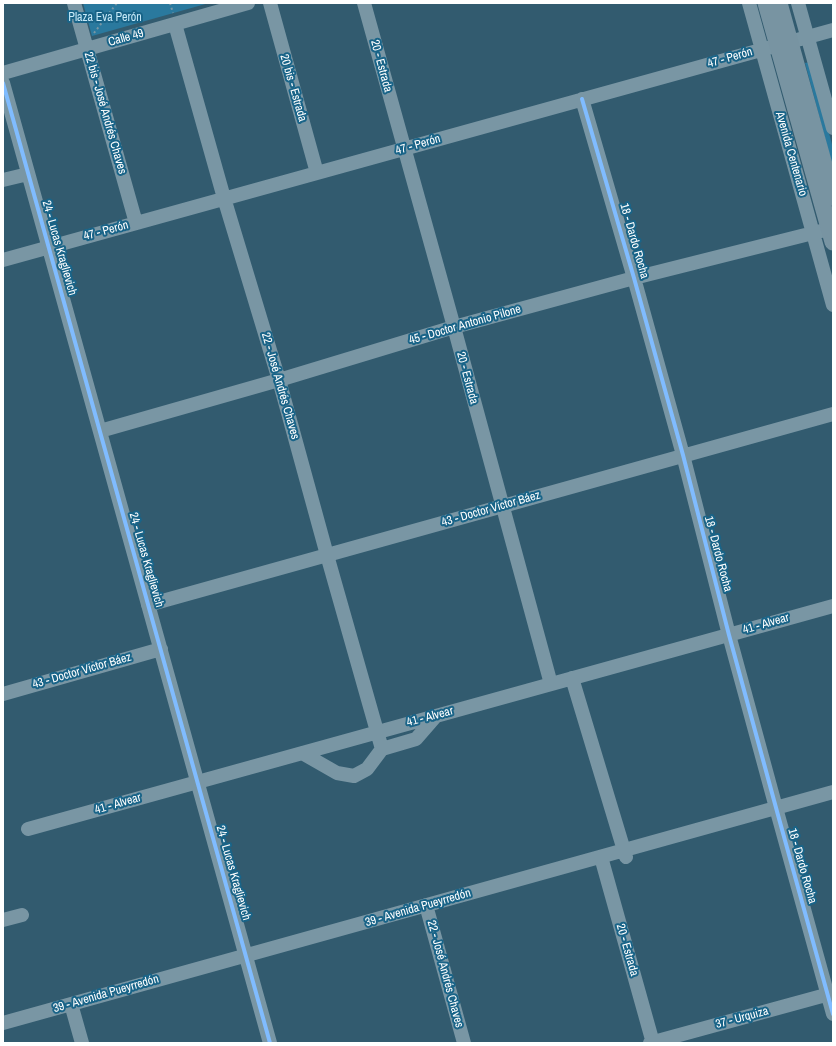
<!DOCTYPE html>
<html>
<head>
<meta charset="utf-8">
<style>
	body { margin:0 }
	#map { position:relative; width:836px; height:1046px; overflow:hidden; background:#325b6f; font-family:"Archivo Narrow",sans-serif }
	canvas { display:block }
	.frame { position:absolute; inset:0; border:4px solid #fff; pointer-events:none }
</style>
</head>
<body>
<div id="map">
<canvas width="836" height="1046"></canvas>
<div class="frame"></div>
</div>
<script>
const context = document.querySelector('canvas').getContext('2d');
context.lineJoin = 'round';
function fill(path, color) { context.fillStyle = color; context.fill(path, 'evenodd'); }
function strokePath(path, color, width, dash) { context.strokeStyle = color; context.lineWidth = width; context.lineCap = dash ? 'butt' : 'round'; context.setLineDash(dash || []); context.stroke(path); }
function drawText(font, color, halo, rows, align = 'center') {
  context.font = font + ' "Archivo Narrow",sans-serif'; context.lineWidth = 4; context.setLineDash([]); context.textBaseline = 'middle'; context.strokeStyle = halo; context.fillStyle = color; for (const [text, x, y, turn = 0] of rows) {
    context.save(); context.translate(x, y); context.rotate((+turn || 0) * Math.PI / 180); context.textAlign = isNaN(turn) ? turn : align; if (halo) context.strokeText(text, 0, 0); context.fillText(text, 0, 0); context.restore();
  }
}
const green = new Path2D(`
	M 83,3 L 209,3 L 92,36 Z
	M 810,62 L 833,148 L 833,168 L 805,63 Z`);
const path = new Path2D(`
	M 170,3 L 173,13
	M 94,33 L 117,3`);
const minor = new Path2D(`
	M 74,3 L 136,223
	M 270,3 L 317,173
	M 364,3 L 454,327 L 551,684
	M 749,3 L 833,305
	M 798,3 L 833,128
	M 175,24 L 224,198 L 279,380 L 327,555 L 382,749
	M 3,73 L 248,3
	M 3,83 L 270,1043
	M 582,99 L 634,278 L 683,455 L 729,635 L 778,815 L 833,1014
	M 3,180 L 28,174
	M 3,260 L 833,30
	M 100,431 L 279,380 L 454,327 L 634,278 L 833,228
	M 148,605 L 833,414
	M 572,678 L 626,857
	M 3,694 L 161,649
	M 302,753 L 337,773 L 354,776 L 367,769 L 382,749 L 416,739 L 436,716
	M 28,829 L 833,606
	M 601,857 L 653,1043
	M 426,905 L 464,1043
	M 3,920 L 22,915
	M 71,1004 L 82,1043
	M 3,1023 L 833,792
	M 650,1043 L 833,993`);
const major = new Path2D(`
	M 766,3 L 833,242
	M 779,3 L 833,197`);
const cycleway = new Path2D(`
	M 3,83 L 270,1043
	M 582,99 L 634,278 L 683,455 L 729,635 L 778,815 L 833,1014`);
const parkNames = [
	["Plaza Eva Perón",105,18]
];
const streetNames = [
	["Calle 49",126,38,-16],
	["47 - Perón",730,58,-16],
	["20 - Estrada",381,66,75],
	["20 bis - Estrada",293,88,74],
	["22 bis - José Andrés Chaves",105,113,74],
	["47 - Perón",418,145,-16],
	["Avenida Centenario",791,154,74],
	["47 - Perón",106,231,-15],
	["18 - Dardo Rocha",634,241,74],
	["24 - Lucas Kraglievich",59,248,74],
	["45 - Doctor Antonio Pilone",465,325,-16],
	["20 - Estrada",467,378,75],
	["22 - José Andrés Chaves",280,386,74],
	["43 - Doctor Víctor Báez",491,509,-16],
	["18 - Dardo Rocha",718,554,75],
	["24 - Lucas Kraglievich",146,560,74],
	["41 - Alvear",766,624,-16],
	["43 - Doctor Víctor Báez",82,671,-16],
	["41 - Alvear",430,717,-15],
	["41 - Alvear",118,804,-16],
	["18 - Dardo Rocha",802,866,74],
	["24 - Lucas Kraglievich",233,873,74],
	["39 - Avenida Pueyrredón",418,908,-16],
	["20 - Estrada",627,950,74],
	["22 - José Andrés Chaves",445,974,75],
	["39 - Avenida Pueyrredón",106,994,-16],
	["37 - Urquiza",742,1018,-15]
];
fill(green, '#2a799e');
strokePath(path, '#7996a4', 2, [2, 3]);
strokePath(minor, '#7996a4', 14);
strokePath(major, '#7894a2', 17);
strokePath(cycleway, '#80bcff', 4);
drawText('12px', '#c7eaf9', '#196488', parkNames);
drawText('12px', '#fff', '#196488', streetNames);
</script>
</body>
</html>
